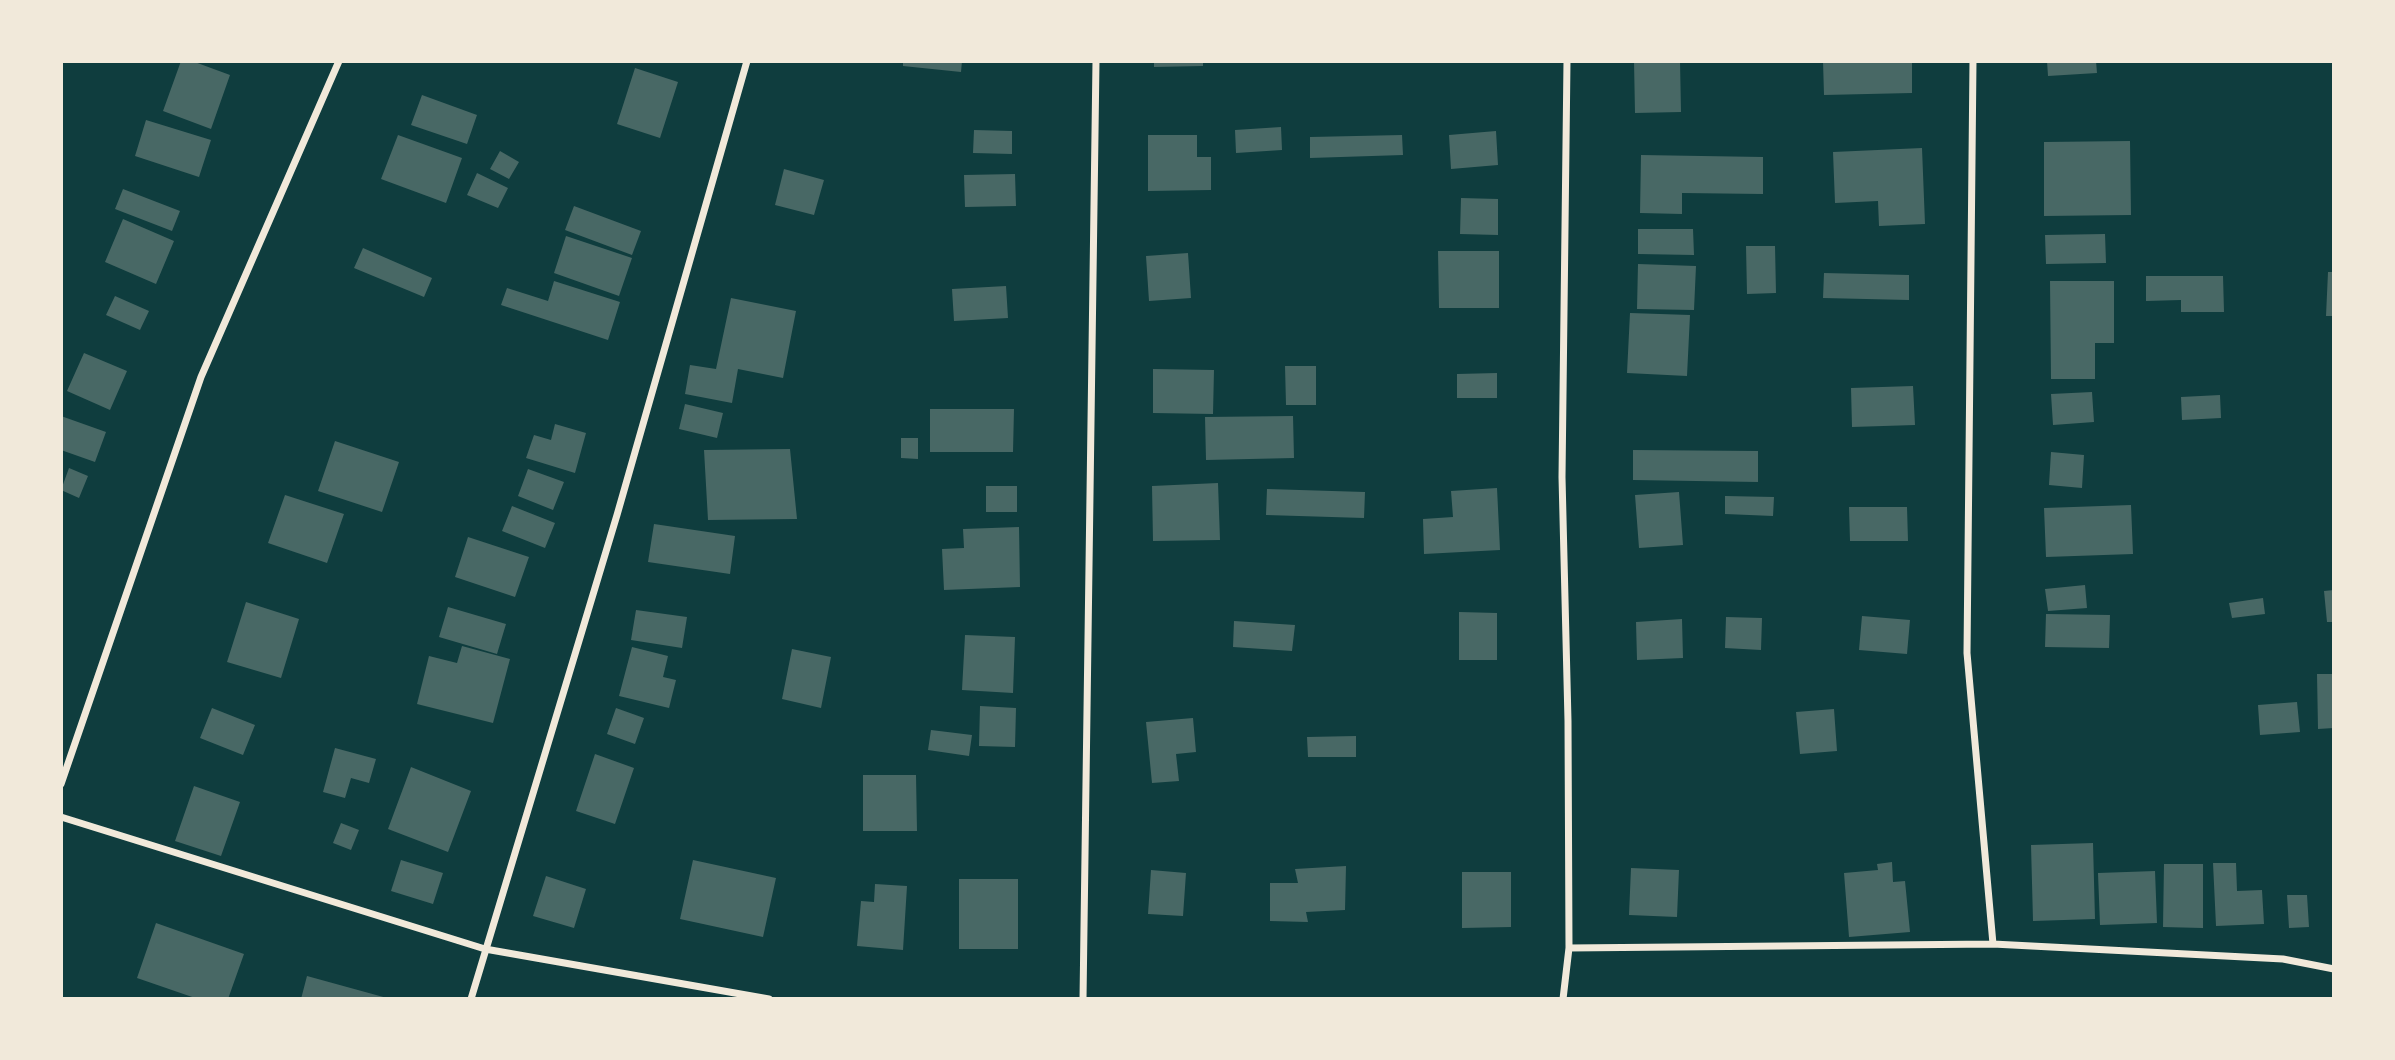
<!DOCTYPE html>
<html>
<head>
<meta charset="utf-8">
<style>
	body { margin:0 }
	#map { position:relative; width:2395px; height:1060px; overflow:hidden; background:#0f3d3e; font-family:Raleway,sans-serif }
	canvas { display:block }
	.frame { position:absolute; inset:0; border:63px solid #f1e9da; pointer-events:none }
</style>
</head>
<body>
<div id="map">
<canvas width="2395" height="1060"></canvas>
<div class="frame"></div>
</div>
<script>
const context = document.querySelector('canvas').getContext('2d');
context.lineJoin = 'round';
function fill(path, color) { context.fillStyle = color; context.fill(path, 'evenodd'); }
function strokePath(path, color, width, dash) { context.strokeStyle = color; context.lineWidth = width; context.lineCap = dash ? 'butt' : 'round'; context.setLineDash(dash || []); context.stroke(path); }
const building = new Path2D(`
	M 181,61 L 192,61 L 230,75 L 211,129 L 163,111 Z
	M 903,61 L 962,61 L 961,72 L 903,66 Z
	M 1154,61 L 1203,61 L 1203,66 L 1154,67 Z
	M 1634,61 L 1680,61 L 1681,112 L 1635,113 Z
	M 1823,61 L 1912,61 L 1912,93 L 1824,95 Z
	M 2047,61 L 2096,61 L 2097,73 L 2048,76 Z
	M 635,68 L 678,82 L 660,138 L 617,124 Z
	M 422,95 L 477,115 L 467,144 L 411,125 Z
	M 146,120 L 211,140 L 199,177 L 135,156 Z
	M 1281,127 L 1282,150 L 1236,153 L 1235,130 Z
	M 974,130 L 1012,131 L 1012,154 L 973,153 Z
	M 1496,131 L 1498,165 L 1451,169 L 1449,135 Z
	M 398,135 L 462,158 L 446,203 L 381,179 Z
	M 1148,135 L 1197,135 L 1197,157 L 1211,157 L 1211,190 L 1148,191 Z
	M 1402,135 L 1403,155 L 1310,158 L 1310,137 Z
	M 2130,141 L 2131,215 L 2044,216 L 2044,142 Z
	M 1922,148 L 1925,224 L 1879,226 L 1878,201 L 1835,203 L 1833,152 Z
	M 500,151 L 519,162 L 509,179 L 490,169 Z
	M 1641,155 L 1763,157 L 1763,194 L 1682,193 L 1682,214 L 1640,213 Z
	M 784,169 L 824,180 L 814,215 L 775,205 Z
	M 477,173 L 508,188 L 498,208 L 467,195 Z
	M 1015,174 L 1016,206 L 965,207 L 964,175 Z
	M 123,189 L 180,211 L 172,231 L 115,209 Z
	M 1461,198 L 1498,199 L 1498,235 L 1460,234 Z
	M 574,206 L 641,231 L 632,255 L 565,230 Z
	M 123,219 L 174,241 L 156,284 L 105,262 Z
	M 1638,229 L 1693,229 L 1694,255 L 1638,254 Z
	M 2105,234 L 2106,263 L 2046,264 L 2045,235 Z
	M 566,236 L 632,258 L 619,296 L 554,273 Z
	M 1746,246 L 1775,246 L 1776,293 L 1747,294 Z
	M 363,248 L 432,278 L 424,297 L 354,268 Z
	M 1438,251 L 1499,251 L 1499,308 L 1439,308 Z
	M 1188,253 L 1191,298 L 1149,301 L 1146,256 Z
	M 1638,264 L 1696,266 L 1694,310 L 1637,309 Z
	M 2328,272 L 2334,272 L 2334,316 L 2326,316 Z
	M 1824,273 L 1909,275 L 1909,300 L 1823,298 Z
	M 2146,276 L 2223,276 L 2224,312 L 2181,312 L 2181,300 L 2146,301 Z
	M 554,281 L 620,302 L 608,340 L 501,305 L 507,288 L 548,301 Z
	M 2050,281 L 2114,281 L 2114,343 L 2095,343 L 2095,379 L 2051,379 Z
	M 1006,286 L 1008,318 L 954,321 L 952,289 Z
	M 115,296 L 149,311 L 140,330 L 106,315 Z
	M 731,298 L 796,311 L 783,378 L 738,369 L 732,403 L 685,394 L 690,365 L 716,369 Z
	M 1630,313 L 1690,315 L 1687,376 L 1627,373 Z
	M 84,353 L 127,371 L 110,410 L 67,391 Z
	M 1285,366 L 1316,366 L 1316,405 L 1286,405 Z
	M 1153,369 L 1214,370 L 1213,414 L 1153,413 Z
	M 1497,373 L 1497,398 L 1457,398 L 1457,374 Z
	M 1913,386 L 1915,425 L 1852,427 L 1851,388 Z
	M 2092,392 L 2094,422 L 2053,425 L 2051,394 Z
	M 2220,395 L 2221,418 L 2182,420 L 2181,397 Z
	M 685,404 L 723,413 L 717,438 L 679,429 Z
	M 930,409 L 1014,409 L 1013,452 L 930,452 Z
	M 61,416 L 106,432 L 95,462 L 61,450 Z
	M 1293,416 L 1294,458 L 1206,460 L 1205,417 Z
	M 555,424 L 586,433 L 575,473 L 526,458 L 534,435 L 551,440 Z
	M 901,438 L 918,438 L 918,459 L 901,458 Z
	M 335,441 L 399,462 L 382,512 L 318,491 Z
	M 790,449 L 797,519 L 708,520 L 704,450 Z
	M 1633,450 L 1758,451 L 1758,482 L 1633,480 Z
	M 2051,452 L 2084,455 L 2082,488 L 2049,485 Z
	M 69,468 L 88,476 L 79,498 L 61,490 Z
	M 528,469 L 564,482 L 553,510 L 518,496 Z
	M 1218,483 L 1220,540 L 1153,541 L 1152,486 Z
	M 986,486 L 1017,486 L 1017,512 L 986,512 Z
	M 1497,488 L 1500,550 L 1424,554 L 1423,519 L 1453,517 L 1451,491 Z
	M 1267,489 L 1365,492 L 1364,518 L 1266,515 Z
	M 1679,492 L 1683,545 L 1639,548 L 1635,495 Z
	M 285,495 L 344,514 L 327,563 L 268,543 Z
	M 1725,496 L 1774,497 L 1773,516 L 1725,514 Z
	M 2131,505 L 2133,554 L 2046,557 L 2044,508 Z
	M 512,506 L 555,523 L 545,548 L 502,531 Z
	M 1849,507 L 1907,507 L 1908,541 L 1850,541 Z
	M 654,524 L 735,536 L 730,574 L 648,562 Z
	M 1019,527 L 1020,587 L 944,590 L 942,549 L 964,548 L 963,529 Z
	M 468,537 L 529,557 L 515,597 L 455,577 Z
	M 2085,585 L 2087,608 L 2048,611 L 2045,589 Z
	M 2334,590 L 2334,622 L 2327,622 L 2324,591 Z
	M 2263,598 L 2265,614 L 2232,618 L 2229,603 Z
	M 246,602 L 299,619 L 281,678 L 227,662 Z
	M 448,607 L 506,624 L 497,654 L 439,637 Z
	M 636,610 L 687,617 L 682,648 L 631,640 Z
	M 1459,612 L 1497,613 L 1497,660 L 1459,660 Z
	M 2046,614 L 2110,615 L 2109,648 L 2045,647 Z
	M 1862,616 L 1910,620 L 1907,654 L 1859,650 Z
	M 1726,617 L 1762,618 L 1761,650 L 1725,648 Z
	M 1682,619 L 1683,658 L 1637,660 L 1636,622 Z
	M 1234,621 L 1295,625 L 1292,651 L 1233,647 Z
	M 965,635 L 1015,637 L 1013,693 L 962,690 Z
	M 462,646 L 510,659 L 493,723 L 417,704 L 429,656 L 457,663 Z
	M 632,647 L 668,656 L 663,677 L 676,680 L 669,708 L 619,696 Z
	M 792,649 L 831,657 L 821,708 L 782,699 Z
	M 2317,674 L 2334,674 L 2334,728 L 2318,729 Z
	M 2297,702 L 2300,732 L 2260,735 L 2258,705 Z
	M 980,706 L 1016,708 L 1015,747 L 979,746 Z
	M 212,708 L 255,725 L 243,755 L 200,738 Z
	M 616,708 L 644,718 L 635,744 L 607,734 Z
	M 1834,709 L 1837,751 L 1800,754 L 1796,712 Z
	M 1193,718 L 1196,752 L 1176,754 L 1179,781 L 1152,783 L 1146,722 Z
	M 931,730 L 972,735 L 969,756 L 928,750 Z
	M 1356,736 L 1356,757 L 1308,757 L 1307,737 Z
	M 335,748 L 376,759 L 369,783 L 351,778 L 345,798 L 323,792 Z
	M 595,754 L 634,768 L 615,824 L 576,811 Z
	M 411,767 L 471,791 L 448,852 L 388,829 Z
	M 863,775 L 916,775 L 917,831 L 863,831 Z
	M 194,786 L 240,802 L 221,856 L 175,841 Z
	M 341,823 L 359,830 L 351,850 L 333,843 Z
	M 2093,843 L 2095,919 L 2033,921 L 2031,845 Z
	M 401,860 L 443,873 L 433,904 L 391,891 Z
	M 693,860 L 776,878 L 763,937 L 680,919 Z
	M 1892,862 L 1893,882 L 1905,881 L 1910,932 L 1849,937 L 1844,873 L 1878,870 L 1877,864 Z
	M 2213,863 L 2236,863 L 2237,891 L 2262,890 L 2264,924 L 2216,926 Z
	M 2164,864 L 2203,864 L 2203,928 L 2163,927 Z
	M 1346,866 L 1345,910 L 1306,912 L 1308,922 L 1270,921 L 1270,883 L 1298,883 L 1295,869 Z
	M 1631,868 L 1679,870 L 1677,917 L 1629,915 Z
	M 1151,870 L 1186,873 L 1183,916 L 1148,914 Z
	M 2155,871 L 2157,923 L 2100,925 L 2098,873 Z
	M 1462,872 L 1511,872 L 1511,927 L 1462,928 Z
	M 546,876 L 586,889 L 574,928 L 533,916 Z
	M 959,879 L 1018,879 L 1018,949 L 959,949 Z
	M 875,884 L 907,886 L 903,950 L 857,946 L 861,901 L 874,902 Z
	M 2287,895 L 2307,895 L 2309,927 L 2289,928 Z
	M 156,923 L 244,954 L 228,999 L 198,999 L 137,978 Z
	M 307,976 L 387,998 L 387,999 L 301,999 Z`);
const minor = new Path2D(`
	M 1973,61 L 1967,653 L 1993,944
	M 61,784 L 201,377 L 339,61
	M 61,817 L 485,949 L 769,999
	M 1569,948 L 1993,944 L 2283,959 L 2334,969
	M 471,999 L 617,515 L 747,61
	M 1083,999 L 1096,61
	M 1563,999 L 1569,948 L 1568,721 L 1562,477 L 1567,61`);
fill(building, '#486865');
strokePath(minor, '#f1e9da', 7);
</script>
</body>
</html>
